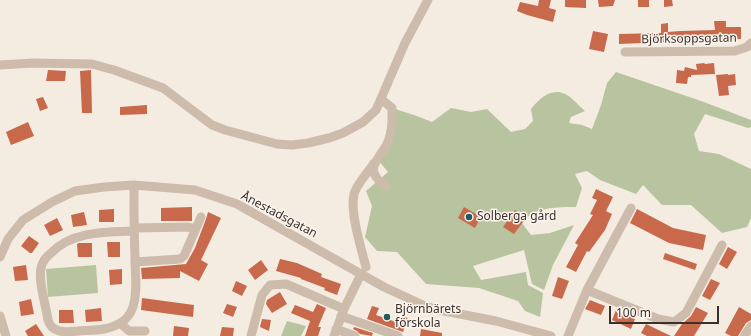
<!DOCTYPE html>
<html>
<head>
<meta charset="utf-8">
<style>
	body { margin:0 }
	#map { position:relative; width:751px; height:336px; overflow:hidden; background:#f4ebe1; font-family:"Noto Sans",sans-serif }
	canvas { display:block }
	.scale { position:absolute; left:609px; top:306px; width:110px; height:18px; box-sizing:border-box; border:2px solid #3b302b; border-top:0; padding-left:5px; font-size:12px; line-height:14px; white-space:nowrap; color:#3b302b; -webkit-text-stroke:3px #fbf5ee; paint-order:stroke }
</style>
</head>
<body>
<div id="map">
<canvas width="751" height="336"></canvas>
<div class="scale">100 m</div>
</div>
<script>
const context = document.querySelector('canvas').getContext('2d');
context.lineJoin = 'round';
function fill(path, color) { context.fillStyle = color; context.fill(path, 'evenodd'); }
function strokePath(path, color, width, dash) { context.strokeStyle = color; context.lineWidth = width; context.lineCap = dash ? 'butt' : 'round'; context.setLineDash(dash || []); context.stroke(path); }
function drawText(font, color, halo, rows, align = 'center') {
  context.font = font + ' "Noto Sans",sans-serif'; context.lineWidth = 3; context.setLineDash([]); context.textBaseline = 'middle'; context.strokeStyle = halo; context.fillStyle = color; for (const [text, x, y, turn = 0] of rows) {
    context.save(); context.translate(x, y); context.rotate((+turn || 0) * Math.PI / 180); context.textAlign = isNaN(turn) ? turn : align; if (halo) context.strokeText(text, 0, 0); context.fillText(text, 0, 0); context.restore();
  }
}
const green = new Path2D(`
	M 616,72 L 704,102 L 751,120 L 751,127 L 748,128 L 705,114 L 694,134 L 699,151 L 719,154 L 751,169 L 751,218 L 747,227 L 722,233 L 691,205 L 662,205 L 643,185 L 636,194 L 600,180 L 587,171 L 575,174 L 582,188 L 576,207 C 558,207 533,207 522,223 L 531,235 L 550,233 L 574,225 L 553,265 L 544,290 L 532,284 L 524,250 L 473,266 L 481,280 L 526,272 L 528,285 L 543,293 L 540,317 L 525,311 L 518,301 L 479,288 L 426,284 L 397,252 L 377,251 L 365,237 L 372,206 L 366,191 L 388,172 L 378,160 L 382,151 L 392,108 L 414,115 L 432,122 L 451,108 L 471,112 L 487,109 L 511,132 L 525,129 L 533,121 L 531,109 C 539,99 551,87 565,94 C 572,97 579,106 585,111 L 571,117 L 569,123 L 582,125 L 592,129 L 601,105 L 607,83 Z
	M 96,265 L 98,293 L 48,297 L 46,269 Z
	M 287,321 L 306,326 L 301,336 L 281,336 Z`);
const building = new Path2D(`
	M 539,0 L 551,0 L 549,8 L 556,10 L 553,22 L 527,15 L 517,11 L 520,2 L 538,6 Z
	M 565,0 L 586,0 L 586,8 L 565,7 Z
	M 598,0 L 615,0 L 613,6 L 599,7 Z
	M 638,0 L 649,0 L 649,7 L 638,7 Z
	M 664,0 L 672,0 L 673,6 L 664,7 Z
	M 714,21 L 726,21 L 726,27 L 741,27 L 741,39 L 619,44 L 619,34 L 661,33 L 661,24 L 668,23 L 668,32 L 680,31 L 715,30 Z
	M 593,31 L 608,34 L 604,52 L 589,49 Z
	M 704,63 L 705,64 L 714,63 L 715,74 L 691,75 L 691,77 L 688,77 L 687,84 L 676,83 L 677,70 L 684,71 L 685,67 L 697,70 L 696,64 Z
	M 48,70 L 66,71 L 65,81 L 46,81 Z
	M 91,70 L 92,113 L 82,113 L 80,71 Z
	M 728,74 L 728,75 L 735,74 L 736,85 L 728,86 L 729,95 L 719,96 L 716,75 Z
	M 43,97 L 48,108 L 40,111 L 36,99 Z
	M 147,105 L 147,114 L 120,115 L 120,107 Z
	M 28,122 L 34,136 L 11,145 L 6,132 Z
	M 596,189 L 613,197 L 606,211 L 612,214 L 605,230 L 589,252 L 587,251 L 576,272 L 566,267 L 578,245 L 575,243 L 593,215 L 590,214 L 597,200 L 592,198 Z
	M 192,207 L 192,221 L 161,221 L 161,208 Z
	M 464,207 L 481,217 L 475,228 L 458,218 Z
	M 114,209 L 114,222 L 99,222 L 99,210 Z
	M 637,209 L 673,228 L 706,235 L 703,250 L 669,243 L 630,223 Z
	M 515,210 L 526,218 L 514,234 L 503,227 Z
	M 84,212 L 87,225 L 73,227 L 71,215 Z
	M 208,212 L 221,218 L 201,260 L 208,264 L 199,281 L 180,271 L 180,278 L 142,279 L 141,268 L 186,264 L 195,248 L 206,219 Z
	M 57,218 L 63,230 L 50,236 L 44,225 Z
	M 29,236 L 39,243 L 32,253 L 30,253 L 21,246 Z
	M 107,242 L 120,242 L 120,257 L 108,257 Z
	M 79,243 L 92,243 L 92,257 L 78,257 L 77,244 Z
	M 728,247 L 737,252 L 727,269 L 719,264 Z
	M 665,253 L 697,264 L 695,270 L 663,259 Z
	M 280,259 L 297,263 L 322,274 L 321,277 L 341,284 L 337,295 L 324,290 L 325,288 L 301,279 L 301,278 L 276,271 Z
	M 261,260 L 268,270 L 255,280 L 248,270 Z
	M 26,265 L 28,280 L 15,281 L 13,267 Z
	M 122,269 L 122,284 L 110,285 L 109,270 Z
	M 558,277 L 569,281 L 562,299 L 552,296 Z
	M 711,279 L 720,283 L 710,300 L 702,296 Z
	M 236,281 L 247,286 L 242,296 L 232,291 Z
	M 280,292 L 287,304 L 272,313 L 266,304 L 267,300 Z
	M 142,298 L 194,305 L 193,317 L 141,310 Z
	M 31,299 L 34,314 L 21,316 L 19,302 Z
	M 590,300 L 605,306 L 601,315 L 585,309 Z
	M 227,304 L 237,307 L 233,317 L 223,313 Z
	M 317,304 L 326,308 L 318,327 L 321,327 L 318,336 L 305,336 L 310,321 L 291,313 L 295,305 L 313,312 Z
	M 372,306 L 379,308 L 376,315 L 399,323 L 401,316 L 408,318 L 403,332 L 367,319 Z
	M 696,307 L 708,313 L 694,336 L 674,336 L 682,324 L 691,316 Z
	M 739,307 L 751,314 L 751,320 L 746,323 L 738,336 L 731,336 L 725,333 Z
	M 101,308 L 102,321 L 86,322 L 85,310 Z
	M 59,310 L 73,310 L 74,323 L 59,323 Z
	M 616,310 L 635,319 L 631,329 L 612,320 Z
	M 262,319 L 271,320 L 269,331 L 260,327 Z
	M 36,324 L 44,336 L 28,336 L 25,331 Z
	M 646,324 L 671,336 L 647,336 L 641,333 Z
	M 174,326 L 189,328 L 188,336 L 173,336 Z
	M 222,327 L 234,328 L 233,336 L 220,336 Z
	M 354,327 L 373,333 L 372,336 L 360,334 L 357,331 L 353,329 Z
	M 421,329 L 442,333 L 442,336 L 420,336 Z`);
const minor = new Path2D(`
	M 625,52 L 735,51 L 747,47 L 751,43
	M 0,65 L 33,63 L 92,64 L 114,70 L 163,88 L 212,125 L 225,130 L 277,144 L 292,145 L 308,143 L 329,138 L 343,133 L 363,122 L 376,110 L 405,43 L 428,0
	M 381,99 L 392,108 C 392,119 393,129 389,139 C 383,158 359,168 386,186
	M 134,185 C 134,209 134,234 135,258 C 135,274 138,291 133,307 C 131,313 126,320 120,323 C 108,331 92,330 78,331 C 66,332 52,334 48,320 C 46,306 38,281 41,268 C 42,262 46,257 51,253 C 72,231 106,232 134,231
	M 134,228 L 188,227 L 192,228 L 194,232
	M 0,257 L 8,239 L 23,220 L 52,202 L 75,191 L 104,187 L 134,185 L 195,190 L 237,204 L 384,287 L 425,306 L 439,310 L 496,321 L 551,336
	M 135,262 L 180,259 L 184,256 L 201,217
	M 366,267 C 361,248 350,213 354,194 C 357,183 368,173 374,163
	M 587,290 L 658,319 L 674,322 L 686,313 L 722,245
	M 0,316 L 6,336
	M 341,316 L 398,336
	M 120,323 L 129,331 L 145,331
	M 336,329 L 355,336
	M 251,336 L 262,295 L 270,285 L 286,284 L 344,309
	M 334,336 L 344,309 L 361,274
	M 568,336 L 587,290 L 631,208
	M 744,336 L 751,326`);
const markers = [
	[469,217,4,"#1f5a5e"],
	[387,317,4,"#1f5a5e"]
];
const streetNames = [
	["Björksoppsgatan",689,39,-1],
	["Ånestadsgatan",279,215,28]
];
const poiNames = [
	["Solberga gård",477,217],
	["Björnbärets",395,310],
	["förskola",395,324]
];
fill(green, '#b8c4a0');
fill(building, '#c8694b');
strokePath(minor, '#cdbbac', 9);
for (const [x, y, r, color] of markers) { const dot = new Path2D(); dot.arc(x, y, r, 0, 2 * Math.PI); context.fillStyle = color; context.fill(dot); strokePath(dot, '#fbf5ee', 1.5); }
drawText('12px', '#3b302b', '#fbf5ee', streetNames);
drawText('12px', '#3b302b', '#fbf5ee', poiNames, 'left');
</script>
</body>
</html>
